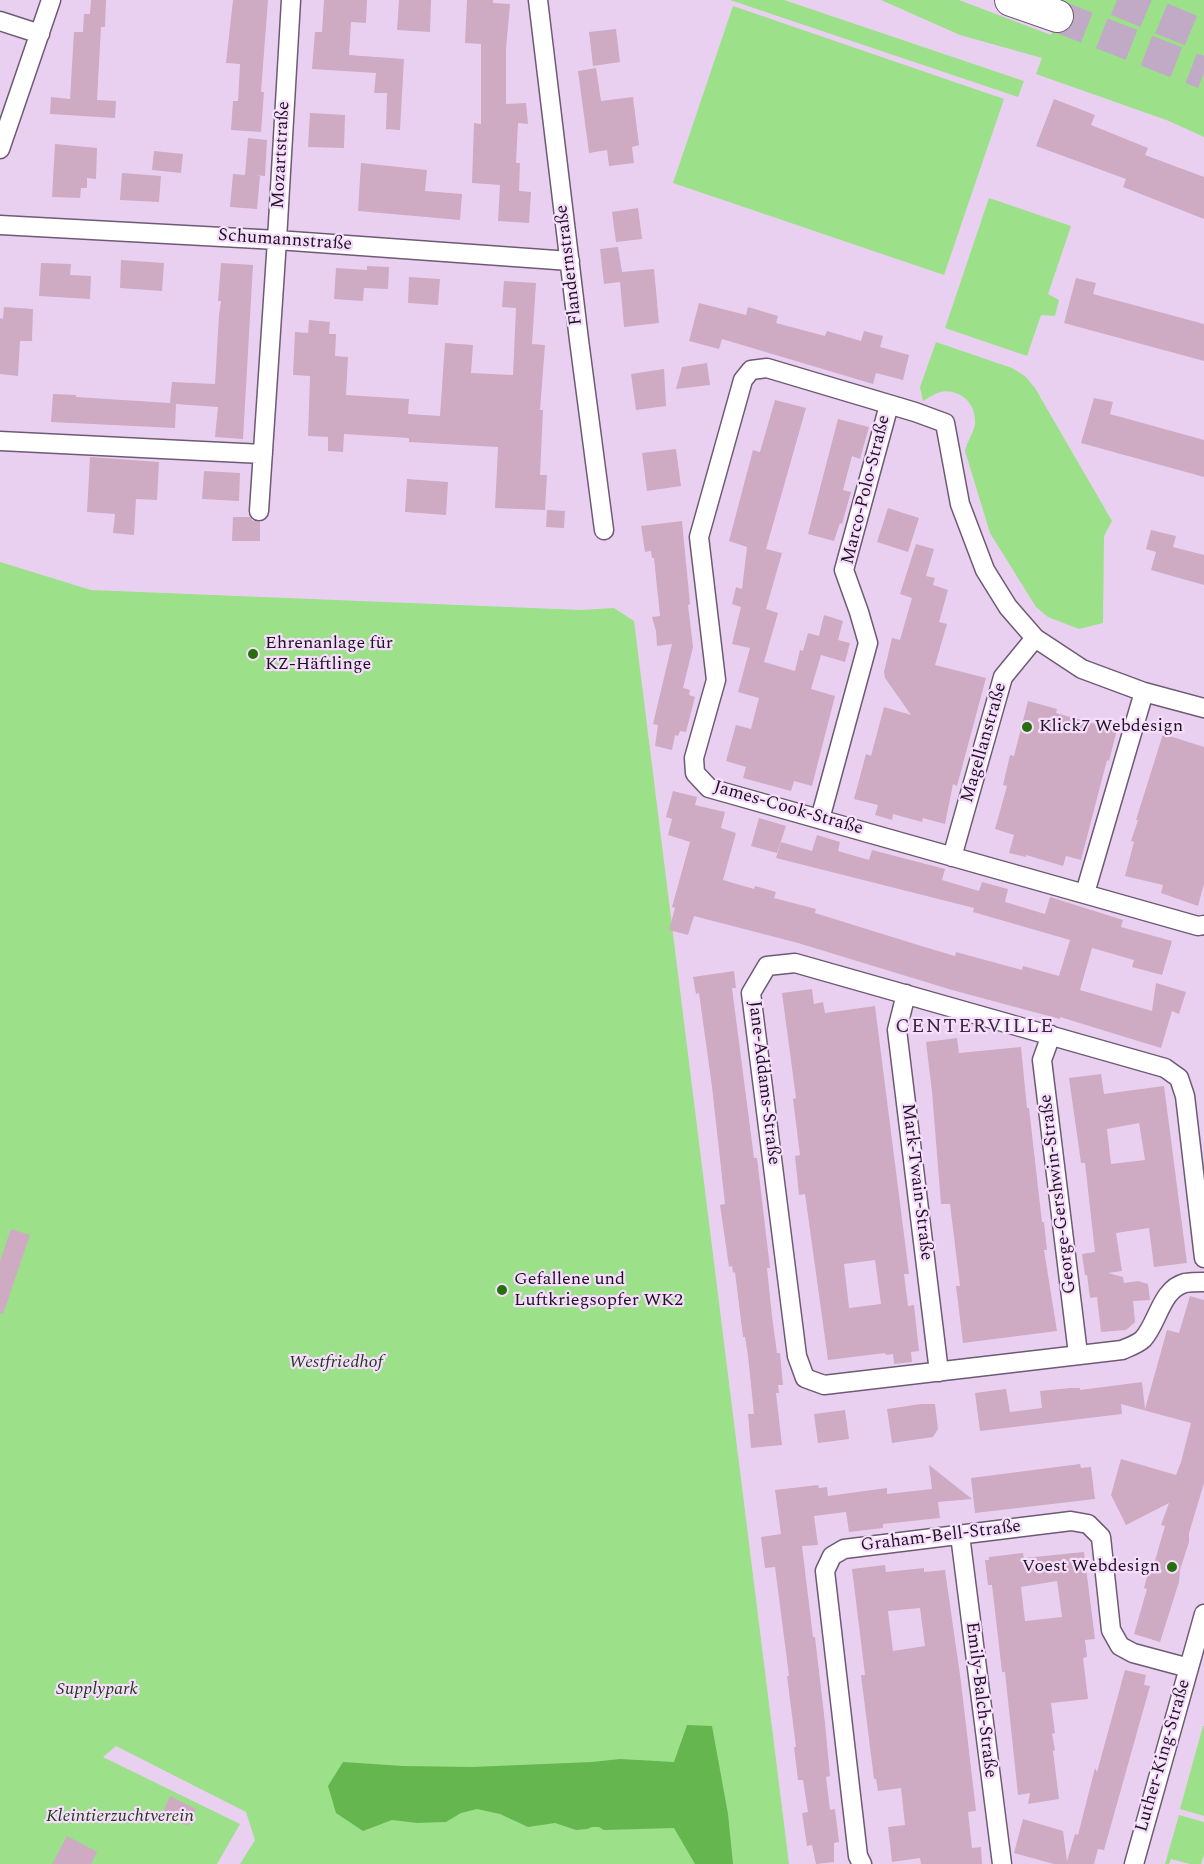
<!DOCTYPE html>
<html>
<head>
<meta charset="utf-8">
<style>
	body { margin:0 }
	canvas { display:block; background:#e9d0f0 }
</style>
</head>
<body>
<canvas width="1204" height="1864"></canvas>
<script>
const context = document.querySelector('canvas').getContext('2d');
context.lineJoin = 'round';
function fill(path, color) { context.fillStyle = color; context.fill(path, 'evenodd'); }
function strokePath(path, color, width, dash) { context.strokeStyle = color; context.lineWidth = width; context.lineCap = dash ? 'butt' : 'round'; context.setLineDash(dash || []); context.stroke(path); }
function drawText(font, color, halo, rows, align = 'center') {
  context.font = font + ' Spectral,serif'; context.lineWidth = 4.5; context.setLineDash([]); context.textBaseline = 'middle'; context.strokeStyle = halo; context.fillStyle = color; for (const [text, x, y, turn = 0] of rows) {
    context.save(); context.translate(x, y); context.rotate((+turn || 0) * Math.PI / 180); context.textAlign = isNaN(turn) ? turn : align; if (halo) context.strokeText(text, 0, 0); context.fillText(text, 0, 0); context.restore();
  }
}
const green = new Path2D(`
	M 730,0 L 784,0 L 1024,81 L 1018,97 Z
	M 881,0 L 959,0 L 1051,35 L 1063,0 L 1204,0 L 1204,137 L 1169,121 L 1036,74 L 1042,58 L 960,35 Z
	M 733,6 L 1004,99 L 944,275 L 673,183 Z
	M 989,198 L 1071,226 L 1048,294 L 1059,300 L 1055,316 L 1041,315 L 1027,356 L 945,328 Z
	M 936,342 L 1012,368 L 1025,376 L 1035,388 L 1112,521 L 1104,536 L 1103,623 L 1079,629 L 1048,617 L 1036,607 L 990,533 L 965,451 C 967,440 976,431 975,420 C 975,401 957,388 940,392 C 934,394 928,398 923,401 L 920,387 Z
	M 0,562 L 91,590 L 581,610 L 614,608 L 634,621 L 789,1864 L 240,1864 L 255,1840 L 246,1812 L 116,1746 L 103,1757 L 240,1824 L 217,1864 L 0,1864 Z
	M 1203,1726 L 1204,1726 L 1204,1816 L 1180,1809 Z
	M 1179,1815 L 1204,1822 L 1204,1855 L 1201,1864 L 1190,1864 L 1171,1859 L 1169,1864 L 1165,1864 Z`);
const forest = new Path2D(`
	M 687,1725 L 712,1726 L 728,1814 L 733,1864 L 695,1864 L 674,1828 L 604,1830 L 599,1827 L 592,1827 L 587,1829 L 576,1830 L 555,1823 L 528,1827 L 500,1814 L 477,1809 L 461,1813 L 446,1822 L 417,1823 L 392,1820 L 363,1831 L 336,1813 L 328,1786 L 343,1762 L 403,1766 L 472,1767 L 592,1762 L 620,1759 L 674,1762 Z`);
const building = new Path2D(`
	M 91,0 L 106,0 L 105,27 L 101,27 L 97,100 L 116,101 L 115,118 L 50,114 L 51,97 L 70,99 L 74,32 L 83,32 L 84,14 L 90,14 Z
	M 233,0 L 268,0 L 261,92 L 264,92 L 261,132 L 231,130 L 233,101 L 238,101 L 240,64 L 226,63 Z
	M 324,0 L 367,0 L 366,23 L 351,22 L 349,55 L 404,59 L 400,130 L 386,129 L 387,93 L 374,93 L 376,73 L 312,69 L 315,32 L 322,32 Z
	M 399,0 L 431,0 L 430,32 L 397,30 Z
	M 467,0 L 493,0 L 493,3 L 510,4 L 506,49 L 506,104 L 526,103 L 528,124 L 518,123 L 516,163 L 520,163 L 519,191 L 531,192 L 529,223 L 498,221 L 500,185 L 472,183 L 474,123 L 481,124 L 481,44 L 465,43 Z
	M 616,29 L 620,62 L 593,66 L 589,32 Z
	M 596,68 L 601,101 L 633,97 L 639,145 L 632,147 L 634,163 L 609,166 L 607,150 L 589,153 L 578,71 Z
	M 1054,99 L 1095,115 L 1091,125 L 1148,148 L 1145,155 L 1204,177 L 1204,219 L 1123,187 L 1126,179 L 1036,146 Z
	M 310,113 L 345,115 L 344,148 L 308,147 Z
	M 248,138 L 267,140 L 265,176 L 255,175 L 260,176 L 257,209 L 230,207 L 233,174 L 245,175 Z
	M 55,144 L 97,148 L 96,179 L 87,178 L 87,188 L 81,188 L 80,198 L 52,197 Z
	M 154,151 L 183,154 L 181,173 L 152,170 Z
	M 361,163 L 427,170 L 425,191 L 462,194 L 460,220 L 358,211 Z
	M 122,173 L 161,176 L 159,202 L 120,200 Z
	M 638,208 L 642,239 L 616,242 L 612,212 Z
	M 618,247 L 622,272 L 654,269 L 659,323 L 624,327 L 620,282 L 604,284 L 600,249 Z
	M 121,260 L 164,263 L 162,291 L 120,288 Z
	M 41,263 L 71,264 L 70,275 L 91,276 L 90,299 L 39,296 Z
	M 221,263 L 253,265 L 243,439 L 215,437 L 218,407 L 176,404 L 175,428 L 51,422 L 53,394 L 76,395 L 76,397 L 170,403 L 172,382 L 215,384 L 219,315 L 221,301 L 218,301 Z
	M 367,266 L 389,267 L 388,289 L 364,288 L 363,301 L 334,299 L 336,268 L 367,270 Z
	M 409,277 L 440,279 L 438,305 L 408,303 Z
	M 1076,278 L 1096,283 L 1093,294 L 1204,324 L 1204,361 L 1064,323 Z
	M 504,281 L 536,283 L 532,344 L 545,345 L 540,410 L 543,410 L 540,475 L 547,475 L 545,510 L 495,508 L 498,447 L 409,442 L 409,438 L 344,434 L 343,452 L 328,451 L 328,437 L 308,436 L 310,376 L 293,375 L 295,332 L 308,333 L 309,320 L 330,322 L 329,334 L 336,334 L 335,356 L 348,357 L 346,395 L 409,399 L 408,414 L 440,416 L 445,343 L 473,345 L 471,373 L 513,375 L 516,308 L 502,307 Z
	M 699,303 L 746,315 L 748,307 L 778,316 L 776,323 L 825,336 L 827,331 L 861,341 L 864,331 L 883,336 L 880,347 L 909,355 L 903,380 L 876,373 L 873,384 L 722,339 L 719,349 L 689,341 Z
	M 4,307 L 33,309 L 32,341 L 20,341 L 18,376 L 0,374 L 0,318 L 3,319 Z
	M 707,363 L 710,385 L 676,389 L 682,367 Z
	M 664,369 L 666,406 L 636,410 L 631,374 Z
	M 1094,398 L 1113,402 L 1110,414 L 1204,440 L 1204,477 L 1081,443 Z
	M 775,400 L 806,408 L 766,549 L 782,553 L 766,609 L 778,613 L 764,662 L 795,671 L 800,650 L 803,651 L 808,633 L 819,636 L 824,615 L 843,621 L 838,640 L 850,643 L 845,662 L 821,655 L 811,689 L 835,696 L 812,786 L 794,781 L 791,791 L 743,778 L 746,767 L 726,761 L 736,725 L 751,729 L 759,698 L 738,692 L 750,648 L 732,644 L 741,607 L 732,604 L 736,587 L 742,589 L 747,547 L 729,541 L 753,450 L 760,452 Z
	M 838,419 L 869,427 L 860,459 L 852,456 L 843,490 L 851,492 L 842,524 L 840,523 L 834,541 L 808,534 Z
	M 676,449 L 681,486 L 647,491 L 642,453 Z
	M 90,457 L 159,462 L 157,500 L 136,499 L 134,535 L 113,533 L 115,514 L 87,512 Z
	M 204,471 L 240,473 L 239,501 L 202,499 Z
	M 407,479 L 448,482 L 446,515 L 405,512 Z
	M 888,508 L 919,518 L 908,552 L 877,542 Z
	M 547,510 L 565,511 L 564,528 L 546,527 Z
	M 233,517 L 250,517 L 253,521 L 260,522 L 260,541 L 232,541 Z
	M 682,521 L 690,604 L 688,605 L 693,647 L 683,688 L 690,690 L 689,695 L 695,697 L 686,732 L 680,731 L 678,736 L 675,735 L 672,750 L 655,746 L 658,725 L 653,724 L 672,644 L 657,646 L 656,631 L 652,617 L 660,616 L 654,558 L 652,558 L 651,551 L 645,552 L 641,526 Z
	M 1151,530 L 1176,536 L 1173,547 L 1204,555 L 1204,585 L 1151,570 L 1156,552 L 1146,549 Z
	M 916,544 L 934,549 L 926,576 L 935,578 L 933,585 L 948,590 L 939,622 L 947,624 L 935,665 L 986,678 L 957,786 L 953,784 L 945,824 L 923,818 L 922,822 L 893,814 L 892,820 L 875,815 L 878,805 L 854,799 L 866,754 L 871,756 L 884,707 L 911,715 L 885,678 L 884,672 L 892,638 L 900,640 L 912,598 L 900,594 Z
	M 1028,701 L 1057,709 L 1056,713 L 1117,730 L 1109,761 L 1107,760 L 1081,860 L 1066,856 L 1063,866 L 1026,855 L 1026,857 L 1009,853 L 1014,835 L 995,829 L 1007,786 L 1003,785 L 1010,755 L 1014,756 Z
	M 1163,734 L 1204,747 L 1204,884 L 1198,906 L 1161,893 L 1163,885 L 1125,876 L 1134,842 L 1131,841 L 1138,820 L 1136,820 Z
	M 673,791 L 697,797 L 695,805 L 725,812 L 721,828 L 736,833 L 723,880 L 754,889 L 755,886 L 776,892 L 774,898 L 816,909 L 815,913 L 918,945 L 955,956 L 956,952 L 1022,970 L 1023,966 L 1059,976 L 1070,940 L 973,912 L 974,908 L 776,858 L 781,842 L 812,851 L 817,835 L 840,842 L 838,851 L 869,860 L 872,850 L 945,869 L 942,880 L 979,891 L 982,882 L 1008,889 L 1005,902 L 1045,914 L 1050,897 L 1123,920 L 1121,927 L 1172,941 L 1162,975 L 1132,967 L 1134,960 L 1092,948 L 1080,990 L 1152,1011 L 1156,983 L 1186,992 L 1179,1014 L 1172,1011 L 1161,1048 L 1060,1017 L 1060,1019 L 952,990 L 798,943 L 694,916 L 688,935 L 669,930 L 675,908 L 672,907 L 690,842 L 668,835 L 672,819 L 666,817 Z
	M 759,818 L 786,826 L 777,853 L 751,846 Z
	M 734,971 L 736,988 L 732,988 L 754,1158 L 757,1158 L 770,1268 L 767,1268 L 772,1316 L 777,1353 L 780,1353 L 783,1385 L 778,1385 L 779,1393 L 776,1393 L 782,1445 L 751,1448 L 748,1414 L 754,1414 L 748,1356 L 745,1337 L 743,1337 L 735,1272 L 733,1273 L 732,1266 L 729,1267 L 720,1205 L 725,1204 L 712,1087 L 699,993 L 696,994 L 693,977 Z
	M 812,989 L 814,1004 L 823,1002 L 825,1013 L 875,1006 L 909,1274 L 904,1274 L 908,1306 L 914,1305 L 919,1351 L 911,1352 L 912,1362 L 894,1364 L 893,1354 L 886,1355 L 885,1353 L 828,1360 L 805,1194 L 799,1195 L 795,1156 L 800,1155 L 793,1099 L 796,1098 L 782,993 ZM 875,1260 L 881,1304 L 849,1308 L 844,1264 Z
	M 957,1038 L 959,1053 L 1021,1047 L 1027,1108 L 1029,1108 L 1042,1222 L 1044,1222 L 1047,1250 L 1044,1250 L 1057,1331 L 963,1343 L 956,1286 L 960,1286 L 950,1204 L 941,1204 L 932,1092 L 926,1042 Z
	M 1101,1074 L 1104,1094 L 1164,1086 L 1187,1263 L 1154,1267 L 1149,1228 L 1116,1233 L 1122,1271 L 1108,1273 L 1123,1277 L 1124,1283 L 1138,1281 L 1148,1284 L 1150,1300 L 1133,1301 L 1135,1322 L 1126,1330 L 1101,1332 L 1097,1297 L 1090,1298 L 1087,1275 L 1085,1275 L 1082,1254 L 1095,1252 L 1085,1163 L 1081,1163 L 1069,1078 ZM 1139,1123 L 1145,1160 L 1111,1164 L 1107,1129 Z
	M 11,1229 L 30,1235 L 3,1314 L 0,1313 L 0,1261 Z
	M 1190,1296 L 1204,1300 L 1204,1483 L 1189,1533 L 1189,1542 L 1180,1570 L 1179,1582 L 1160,1642 L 1134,1634 L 1147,1589 L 1144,1588 L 1149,1570 L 1152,1571 L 1165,1526 L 1161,1525 L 1169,1503 L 1126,1525 L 1111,1495 L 1121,1459 L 1176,1475 L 1181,1462 L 1191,1423 L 1121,1404 L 1122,1414 L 980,1431 L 975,1393 L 1006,1389 L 1010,1412 L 1042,1408 L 1040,1391 L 1070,1388 L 1080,1388 L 1080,1390 L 1142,1382 L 1145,1409 L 1167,1330 L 1179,1333 Z
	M 921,1404 L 935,1404 L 938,1429 L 933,1437 L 892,1443 L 887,1409 Z
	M 845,1410 L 849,1439 L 818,1443 L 814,1414 Z
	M 1080,1464 L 1081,1468 L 1091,1467 L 1095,1499 L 975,1513 L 971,1478 Z
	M 929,1465 L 972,1499 L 938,1502 L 940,1518 L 883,1524 L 883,1528 L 849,1532 L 846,1512 L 814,1516 L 818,1545 L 802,1546 L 813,1637 L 815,1637 L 825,1723 L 830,1776 L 826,1777 L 830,1810 L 835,1809 L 839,1842 L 834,1843 L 834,1862 L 816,1864 L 812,1845 L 807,1846 L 802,1813 L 808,1812 L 803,1780 L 798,1780 L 794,1747 L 796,1747 L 787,1676 L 789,1676 L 775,1567 L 765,1568 L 761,1537 L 781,1534 L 775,1490 L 818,1485 L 819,1488 L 827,1487 L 828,1496 L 887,1488 L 887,1494 L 932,1489 Z
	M 1084,1552 L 1095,1639 L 1085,1640 L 1087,1657 L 1083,1658 L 1088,1699 L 1051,1703 L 1055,1733 L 1052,1734 L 1055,1750 L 1053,1751 L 1059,1799 L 1028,1804 L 1030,1793 L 1018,1795 L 1005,1672 L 1002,1672 L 992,1585 L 988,1585 L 985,1560 L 989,1560 L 989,1557 L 1023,1553 L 1024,1558 ZM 1057,1581 L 1062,1617 L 1025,1621 L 1021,1587 Z
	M 885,1565 L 886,1572 L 924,1568 L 924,1572 L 945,1570 L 961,1682 L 976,1811 L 968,1812 L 972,1848 L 981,1847 L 982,1864 L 921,1864 L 920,1858 L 892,1862 L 888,1827 L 905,1825 L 901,1788 L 878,1791 L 876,1779 L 874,1779 L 861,1675 L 865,1675 L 852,1569 ZM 920,1608 L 925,1646 L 893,1651 L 888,1611 Z
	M 1125,1670 L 1146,1675 L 1144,1685 L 1150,1686 L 1104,1850 L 1098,1849 L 1094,1864 L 1054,1864 L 1014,1853 L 1023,1819 L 1063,1831 L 1067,1861 L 1075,1834 L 1078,1835 L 1095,1768 L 1097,1772 Z
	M 170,1796 L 196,1809 L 188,1826 L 162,1814 Z
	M 67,1836 L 97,1852 L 91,1864 L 52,1864 Z`);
const trunkTunnel = new Path2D(`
	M 1117,0 L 1204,36
	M 1057,16 L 1204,73`);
const minor = new Path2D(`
	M 538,0 L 579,340 L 604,530
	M 0,21 L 40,34
	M 0,149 L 51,0
	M 0,225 L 277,240 L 570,261
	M 0,441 L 263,454
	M 259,511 L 277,240 L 291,0
	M 1204,708 L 1144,692 L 1082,669 L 1035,638 L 1008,607 L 985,570 L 960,504 L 945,423 L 915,412 L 767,368 L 751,370 L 743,380 L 699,537 L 716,680 L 694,758 L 695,773 L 709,788 L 1198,926 L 1204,925
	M 820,819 L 868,643 L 859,612 L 844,570 L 889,405
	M 952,857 L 1003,677 L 1035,638
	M 1085,893 L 1144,692
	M 906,994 L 897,1030 L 939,1372
	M 1051,1035 L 1042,1060 L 1078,1354
	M 1204,1258 L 1185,1096 L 1179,1078 L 1165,1068 L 795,963 L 767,966 L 751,993 L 797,1356 L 805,1378 L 824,1385 L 1122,1350 C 1129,1347 1138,1344 1143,1339 C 1158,1323 1161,1289 1185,1283 C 1191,1282 1198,1282 1204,1282
	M 960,1535 L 1002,1864
	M 862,1864 L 858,1856 L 825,1571 L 832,1556 L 844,1549 L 1071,1521 L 1088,1524 L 1101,1537 L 1111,1630 L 1120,1646 L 1133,1653 L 1189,1668
	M 1134,1864 L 1204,1614`);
const trunk = new Path2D(`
	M 1011,0 L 1057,16`);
const markers = [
	[253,654,6,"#276e0c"],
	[1027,727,6,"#276e0c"],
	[502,1290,6,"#276e0c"],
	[1172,1567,6,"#276e0c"]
];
const streetNames = [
	["Mozartstraße",282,155,-87],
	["Schumannstraße",285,241,4],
	["Flandernstraße",570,265,-97],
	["Marco-Polo-Straße",867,490,-76],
	["Magellanstraße",985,743,-74],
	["James-Cook-Straße",788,809,16],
	["Jane-Addams-Straße",763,1083,83],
	["Mark-Twain-Straße",916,1182,83],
	["George-Gershwin-Straße",1059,1194,-97],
	["Graham-Bell-Straße",941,1537,-7],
	["Emily-Balch-Straße",980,1700,83],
	["Luther-King-Straße",1164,1756,-74]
];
const poiNames = [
	["Ehrenanlage für",265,644],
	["KZ-Häftlinge",265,665],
	["Klick7 Webdesign",1039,727],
	["Gefallene und",514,1280],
	["Luftkriegsopfer WK2",514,1301],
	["Voest Webdesign",1160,1567,"right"]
];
const parkNames = [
	["Westfriedhof",336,1363],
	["Supplypark",97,1690],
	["Kleintierzuchtverein",120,1817]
];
const neighbourhoodNames = [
	["CENTERVILLE",975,1028]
];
fill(green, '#9ce08a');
fill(forest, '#65b64e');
fill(building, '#ceabc2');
strokePath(trunkTunnel, '#c0aac6', 32, [32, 16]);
strokePath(minor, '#6f5a75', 21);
strokePath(trunk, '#6f5a75', 34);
strokePath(minor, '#fff', 18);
strokePath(trunk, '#fff', 32);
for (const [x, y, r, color] of markers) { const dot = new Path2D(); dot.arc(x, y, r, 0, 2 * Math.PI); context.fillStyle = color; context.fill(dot); strokePath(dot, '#f7ddfd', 2); }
drawText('18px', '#1d141f', '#f7ddfd', streetNames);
drawText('18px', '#1d141f', '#f7ddfd', poiNames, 'left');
drawText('italic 18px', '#1c3c13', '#f7ddfd', parkNames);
context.letterSpacing = '1.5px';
drawText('20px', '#3b2740', '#f7ddfd', neighbourhoodNames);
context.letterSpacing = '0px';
</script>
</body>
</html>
